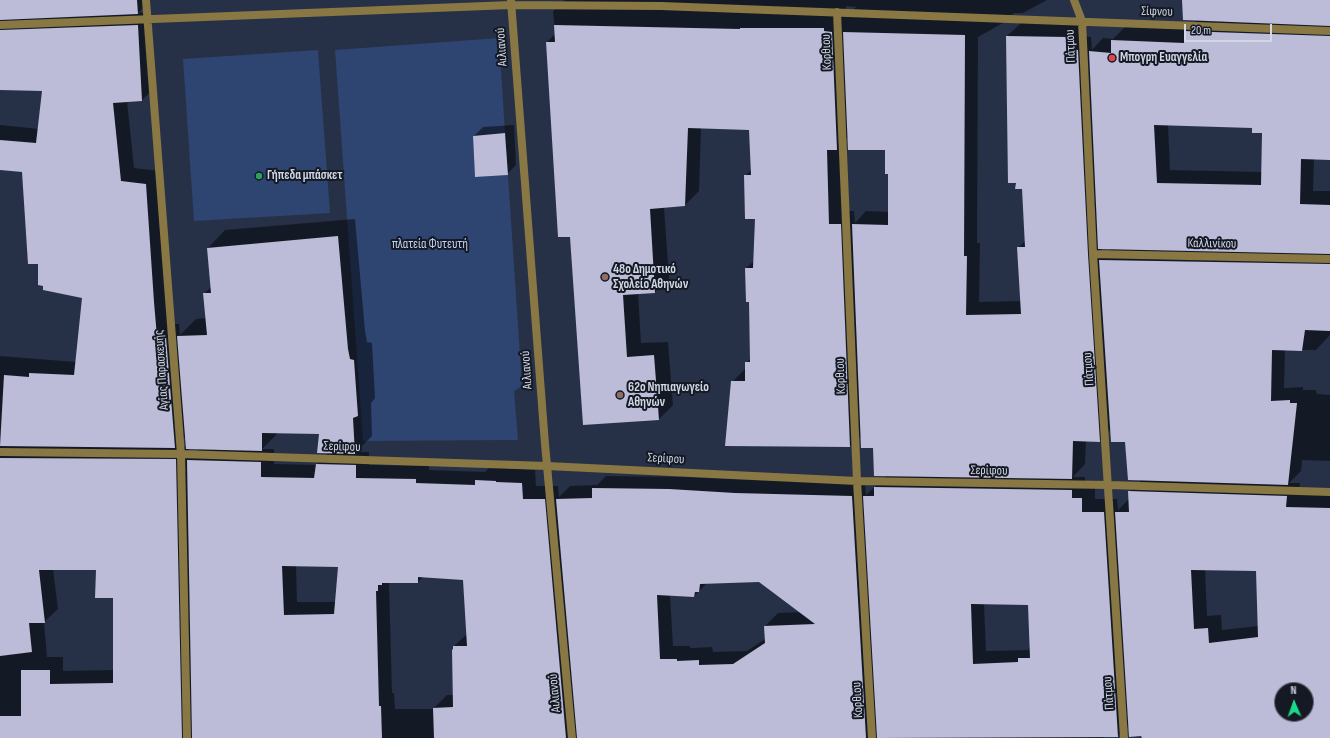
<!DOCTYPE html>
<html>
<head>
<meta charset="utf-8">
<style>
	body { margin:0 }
	#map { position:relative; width:1330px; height:738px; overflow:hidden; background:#263147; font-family:"Sofia Sans Condensed",sans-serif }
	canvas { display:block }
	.north { position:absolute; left:1274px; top:682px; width:40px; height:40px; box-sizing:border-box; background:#141923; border:1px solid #5f6571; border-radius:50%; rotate:358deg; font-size:11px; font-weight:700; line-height:16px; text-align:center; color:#d0d7e5 }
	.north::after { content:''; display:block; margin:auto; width:14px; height:18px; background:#1ad988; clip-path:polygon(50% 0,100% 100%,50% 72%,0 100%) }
	.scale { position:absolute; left:1184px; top:24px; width:88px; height:18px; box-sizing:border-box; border:2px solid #d0d7e5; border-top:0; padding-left:5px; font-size:12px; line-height:14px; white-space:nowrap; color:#d0d7e5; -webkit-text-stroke:3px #141923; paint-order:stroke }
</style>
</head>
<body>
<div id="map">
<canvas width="1330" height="738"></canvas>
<div class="north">N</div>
<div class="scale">20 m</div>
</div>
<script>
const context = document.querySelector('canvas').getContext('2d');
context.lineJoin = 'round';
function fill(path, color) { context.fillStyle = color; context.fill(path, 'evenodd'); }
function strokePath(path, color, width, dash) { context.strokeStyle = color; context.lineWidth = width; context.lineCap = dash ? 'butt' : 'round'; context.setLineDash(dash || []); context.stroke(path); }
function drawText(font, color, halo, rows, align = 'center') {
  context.font = font + ' "Sofia Sans Condensed",sans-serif'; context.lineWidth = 4; context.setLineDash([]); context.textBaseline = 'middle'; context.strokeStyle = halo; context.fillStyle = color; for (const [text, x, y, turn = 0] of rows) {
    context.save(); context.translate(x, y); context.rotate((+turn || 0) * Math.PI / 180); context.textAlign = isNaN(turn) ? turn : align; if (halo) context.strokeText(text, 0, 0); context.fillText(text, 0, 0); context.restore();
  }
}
const green = new Path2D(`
	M 499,38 L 505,133 L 473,136 L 475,177 L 508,175 L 522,386 L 514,391 L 518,440 L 363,441 L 335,50 Z
	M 318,50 L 330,213 L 194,221 L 183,59 Z`);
const shadow = new Path2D(`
	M 0,0 L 151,0 L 138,13 L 151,12 L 155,87 L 142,100 L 127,101 L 134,168 L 159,171 L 170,324 L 179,324 L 180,335 L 196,319 L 206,318 L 204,294 L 211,287 L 208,248 L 225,230 L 355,219 L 365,331 L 367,342 L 372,343 L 375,398 L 371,403 L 372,436 L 356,452 L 369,452 L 369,465 L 429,466 L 429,470 L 485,472 L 490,467 L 535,470 L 536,486 L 558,486 L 559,497 L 570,486 L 597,485 L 606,476 L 683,477 L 749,480 L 865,483 L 866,495 L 887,475 L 874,447 L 862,435 L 850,446 L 732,382 L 746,368 L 746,363 L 751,358 L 750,300 L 746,268 L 755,260 L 756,218 L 745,176 L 752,169 L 750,129 L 701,128 L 699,191 L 685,205 L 664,207 L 669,278 L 655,292 L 638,293 L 641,343 L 668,342 L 673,405 L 659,419 L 584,424 L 571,236 L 559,236 L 547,42 L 555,34 L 553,11 L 565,0 L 1047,0 L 1023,13 L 1014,13 L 1003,23 L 978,37 L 977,243 L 980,243 L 979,302 L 1021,301 L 1018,248 L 1026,240 L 1023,188 L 1017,182 L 1007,36 L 1021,23 L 1080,24 L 1080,36 L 1091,37 L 1092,50 L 1103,38 L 1113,39 L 1125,27 L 1187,29 L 1197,20 L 1183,0 L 1330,0 L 1330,159 L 1314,158 L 1313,191 L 1330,191 L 1330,335 L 1316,350 L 1285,350 L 1284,388 L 1303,387 L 1303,390 L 1316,390 L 1317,394 L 1330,395 L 1330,461 L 1302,460 L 1301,471 L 1289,483 L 1300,483 L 1298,494 L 1330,495 L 1330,738 L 1143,738 L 1142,735 L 1130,725 L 1118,736 L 1105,737 L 1104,738 L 0,738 L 0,356 L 76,362 L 84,297 L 39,263 L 23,171 L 0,169 L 0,125 L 39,129 L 43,90 L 0,89 ZM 846,6 L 856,7 L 846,17 ZM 1168,124 L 1253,127 L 1263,132 L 1262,172 L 1170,170 ZM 849,137 L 886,149 L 889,173 L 889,212 L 866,211 L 855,223 L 854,211 L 843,211 L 841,145 ZM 1101,248 L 1112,248 L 1102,258 ZM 1111,429 L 1126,441 L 1141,480 L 1129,492 L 1130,498 L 1118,510 L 1117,499 L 1095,499 L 1095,485 L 1085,485 L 1085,477 L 1073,477 L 1085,464 L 1086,440 L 1099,441 ZM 279,432 L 320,433 L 329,452 L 316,465 L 274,464 L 274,449 L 262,449 ZM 186,436 L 187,446 L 176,446 ZM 189,448 L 200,448 L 189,459 ZM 296,565 L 339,566 L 336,602 L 297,602 ZM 53,569 L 97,569 L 114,597 L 114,670 L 63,671 L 63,657 L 47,657 L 44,622 L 58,609 ZM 1205,569 L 1257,570 L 1259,626 L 1222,630 L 1221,615 L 1207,616 ZM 424,576 L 464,579 L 467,634 L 454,646 L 454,695 L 447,695 L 433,709 L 395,709 L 394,693 L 392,693 L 389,582 L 418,582 ZM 760,581 L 801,612 L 778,613 L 765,626 L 765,639 L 747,651 L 713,652 L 712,647 L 690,648 L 690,646 L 673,646 L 670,595 L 694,596 L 707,583 ZM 984,603 L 1029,604 L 1030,647 L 1028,650 L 986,651 ZM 1282,690 L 1306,690 L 1306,714 L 1282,714 Z
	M 514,125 L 516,165 L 507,174 L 474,136 L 483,127 Z`);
const building = new Path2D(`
	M 0,0 L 137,0 L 138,14 L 0,20 Z
	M 1182,0 L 1330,0 L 1330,26 L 1183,20 Z
	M 138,25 L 142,101 L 113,103 L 121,181 L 146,184 L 154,302 L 157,337 L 166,337 L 175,448 L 0,446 L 4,375 L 29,377 L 29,373 L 74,375 L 82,298 L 43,290 L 43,286 L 38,285 L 38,264 L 28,264 L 22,172 L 0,170 L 0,140 L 36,143 L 42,91 L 0,90 L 0,30 Z
	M 554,25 L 740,29 L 740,28 L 824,28 L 824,31 L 832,32 L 837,150 L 827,150 L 829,224 L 841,224 L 850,447 L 725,446 L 731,381 L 745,381 L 745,362 L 750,362 L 749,302 L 746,302 L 745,268 L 753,268 L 755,219 L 745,219 L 744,175 L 751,175 L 749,130 L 688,128 L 685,206 L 650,209 L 655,293 L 623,295 L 627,357 L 654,355 L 659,420 L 583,425 L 570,237 L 558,237 L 546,42 L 555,42 Z
	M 1184,31 L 1330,36 L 1330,160 L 1301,159 L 1300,204 L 1330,205 L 1330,254 L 1098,249 L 1089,51 L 1111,53 L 1111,40 L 1184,43 ZM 1154,125 L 1252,128 L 1252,133 L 1262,133 L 1261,185 L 1157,183 Z
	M 843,32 L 965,35 L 964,256 L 967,256 L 966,315 L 1021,314 L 1017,247 L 1025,247 L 1022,189 L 1015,189 L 1016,183 L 1008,183 L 1006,36 L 1067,37 L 1067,49 L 1078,50 L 1088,254 L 1100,442 L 1073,441 L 1072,479 L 874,476 L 873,448 L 861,448 L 852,224 L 888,225 L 888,174 L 885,174 L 885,150 L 848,150 Z
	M 505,133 L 508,175 L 475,177 L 473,136 Z
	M 338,236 L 348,349 L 350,359 L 354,360 L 358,416 L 353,418 L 355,454 L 317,453 L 319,434 L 262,433 L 262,451 L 186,449 L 177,336 L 207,335 L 203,293 L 211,293 L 207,248 Z
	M 1099,260 L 1330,264 L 1330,331 L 1305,330 L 1302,351 L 1272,350 L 1271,401 L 1290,400 L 1290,403 L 1297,403 L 1288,485 L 1128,480 L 1125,442 L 1111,442 Z
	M 0,458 L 176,459 L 182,738 L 0,738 L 0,716 L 21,716 L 21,670 L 50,670 L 50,684 L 113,683 L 113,598 L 95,598 L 96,570 L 39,570 L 45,623 L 29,623 L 32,652 L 0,656 Z
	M 187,460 L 261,462 L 261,477 L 314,478 L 316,464 L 356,465 L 356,478 L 416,479 L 416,483 L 475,485 L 475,480 L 496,481 L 496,482 L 522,483 L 523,499 L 545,499 L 566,738 L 434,738 L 433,708 L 453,707 L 452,650 L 453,649 L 453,646 L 467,646 L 463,580 L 418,577 L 418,583 L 382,583 L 382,585 L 378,585 L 378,591 L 376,591 L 379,706 L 381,706 L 382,738 L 192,738 ZM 282,566 L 338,567 L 334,614 L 284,615 Z
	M 874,487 L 1072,490 L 1072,498 L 1082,498 L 1082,512 L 1104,512 L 1118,737 L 877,738 L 863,496 L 874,496 ZM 971,604 L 1028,605 L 1030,658 L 1018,658 L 1018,662 L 973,664 Z
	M 592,488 L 669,489 L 735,493 L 852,496 L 866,738 L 577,738 L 556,499 L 592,498 ZM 759,582 L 815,624 L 764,626 L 765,643 L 733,664 L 699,665 L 699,660 L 677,661 L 677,659 L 660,659 L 657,595 L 694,597 L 695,592 L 699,592 L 700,584 Z
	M 1128,491 L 1287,496 L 1286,507 L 1330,508 L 1330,738 L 1142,738 L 1141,736 L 1129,737 L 1115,512 L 1129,512 ZM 1191,570 L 1256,571 L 1258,637 L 1209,643 L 1208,628 L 1194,629 ZM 1282,690 L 1306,690 L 1306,714 L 1282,714 Z`);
const street = new Path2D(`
	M 146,0 L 181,454 L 187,738
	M 1074,0 L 1082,21 L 1093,254 L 1124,738
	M 511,1 L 545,444 L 572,738
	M 837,12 L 857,481 L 872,738
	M 0,25 L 511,5 L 661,6 L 1330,31
	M 1093,254 L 1330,259
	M 0,452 L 181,454 L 547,466 L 857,481 L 1109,485 L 1330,492`);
const markers = [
	[1112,58,4,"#e0444e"],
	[259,176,4,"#2e9e5b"],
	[605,277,4,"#8d6e63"],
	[620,395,4,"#8d6e63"]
];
const streetNames = [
	["Σίφνου",1157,12,2],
	["Πάτμου",1071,46,-93],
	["Αιλιανού",502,47,-94],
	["Κορθιου",827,52,-92],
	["Καλλινίκου",1212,244,1],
	["Πάτμου",1089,369,-94],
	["Αγίας Παρασκευής",162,370,-94],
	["Αιλιανού",527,370,-94],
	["Κορθιου",841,376,-92],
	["Σερίφου",342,447,2],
	["Σερίφου",666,459,3],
	["Σερίφου",989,471,1],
	["Αιλιανού",555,693,-95],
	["Πάτμου",1109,693,-94],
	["Κορθιου",858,700,-93]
];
const poiNames = [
	["Μπογρη Ευαγγελία",1120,58],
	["Γήπεδα μπάσκετ",267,176],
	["48ο Δημοτικό",613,270],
	["Σχολείο Αθηνών",613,285],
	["62ο Νηπιαγωγείο",628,388],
	["Αθηνών",628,403]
];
const parkNames = [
	["πλατεία Φυτευτή",430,245]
];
fill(green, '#2e4471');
fill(shadow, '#0007');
fill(building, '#bcbbd8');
strokePath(street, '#897844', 8);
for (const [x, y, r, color] of markers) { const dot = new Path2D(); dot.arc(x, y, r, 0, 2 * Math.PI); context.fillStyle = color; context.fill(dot); strokePath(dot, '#141923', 1.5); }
drawText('13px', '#d0d7e5', '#141923', streetNames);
drawText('bold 13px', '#d0d7e5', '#141923', poiNames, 'left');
drawText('13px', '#c0d3f6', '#141923', parkNames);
</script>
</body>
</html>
